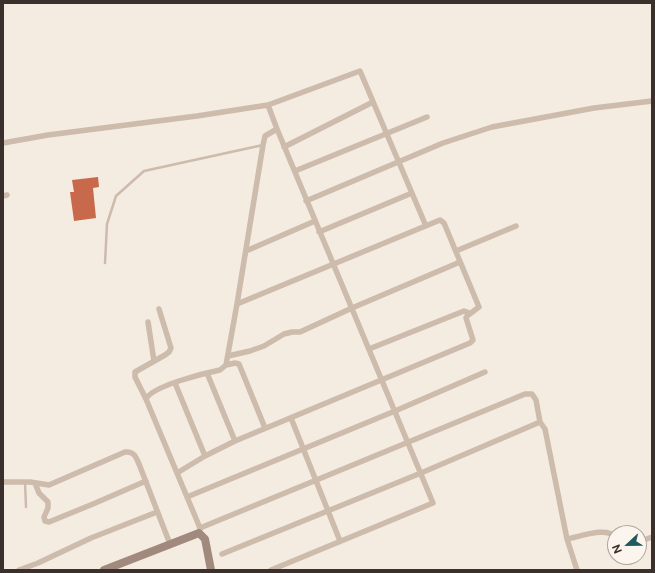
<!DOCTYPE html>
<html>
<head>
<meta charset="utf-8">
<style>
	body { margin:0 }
	#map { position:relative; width:655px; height:573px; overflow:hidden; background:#f4ebe1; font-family:"Public Sans",sans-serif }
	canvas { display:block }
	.frame { position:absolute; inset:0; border:4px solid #3b302b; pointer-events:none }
	.north { position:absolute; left:607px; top:525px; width:40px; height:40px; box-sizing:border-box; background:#fbf5ee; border:1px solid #aea6a0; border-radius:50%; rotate:248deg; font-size:11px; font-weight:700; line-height:16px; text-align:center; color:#3b302b }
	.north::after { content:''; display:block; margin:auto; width:14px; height:18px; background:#1f5a5e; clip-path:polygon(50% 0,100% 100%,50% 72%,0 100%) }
</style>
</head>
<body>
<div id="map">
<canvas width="655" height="573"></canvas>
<div class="frame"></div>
<div class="north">N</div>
</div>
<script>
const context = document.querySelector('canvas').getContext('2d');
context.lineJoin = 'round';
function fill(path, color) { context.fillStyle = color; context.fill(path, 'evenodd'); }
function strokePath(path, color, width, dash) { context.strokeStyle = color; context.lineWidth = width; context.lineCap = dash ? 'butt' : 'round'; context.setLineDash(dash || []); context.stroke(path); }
const building = new Path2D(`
	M 98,177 L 99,187 L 93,188 L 96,218 L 74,221 L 70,192 L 74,192 L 72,180 Z`);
const lane = new Path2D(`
	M 105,263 L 107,224 L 116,196 L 144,171 L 263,145
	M 25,482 L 26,507`);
const street = new Path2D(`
	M 268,105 L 277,129 L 433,503 L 271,570
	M 3,143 L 48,135 L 197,116 L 268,105 L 360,71 L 426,226
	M 284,147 L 373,102
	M 295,171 L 427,117
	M 3,196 L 7,195
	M 306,201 L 443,143 L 492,127 L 594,108 L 652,101
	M 319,232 L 412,193
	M 246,251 L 315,221
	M 456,251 L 516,226
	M 148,322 L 154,361
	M 369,349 L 464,311 L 470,313
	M 228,356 L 250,351 L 264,346 L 284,334 L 292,332 L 300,332 L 352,308 L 460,262
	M 226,365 L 235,363 L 239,364 L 265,428
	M 207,373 L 235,441
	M 175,383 L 205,456
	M 146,399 L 135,377 L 135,372 L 165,355 L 169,352 L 171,348 L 159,309
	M 291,418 L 340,541
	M 177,473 L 205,456 L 235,441 L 470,343 L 473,340 L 466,318 L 467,316 L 479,307 L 444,223 L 440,220 L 237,304
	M 3,482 L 30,482 L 49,485 L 125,452 C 134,451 136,457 139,464 L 170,544
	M 35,483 L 39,493 L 48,502 L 48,508 L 44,517 L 45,521 L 49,522 L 93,504 L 146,481
	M 187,497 L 395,411 L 485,372
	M 200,528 L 525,394 L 532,394 L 536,400 L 540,422
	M 199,533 L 200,528 L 146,399 C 152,386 205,373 220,370 L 226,365 L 237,304 L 263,145 L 265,136 L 277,129
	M 567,539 C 579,537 607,526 615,537
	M 639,542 L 652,537
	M 222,554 L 421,473 L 540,422 L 545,429 L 567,539 L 577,570
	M 19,570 L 38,563 L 91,538 L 157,512`);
const secondary = new Path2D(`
	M 104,570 L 199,533 L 205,539 L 211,570`);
fill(building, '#c8694b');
strokePath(lane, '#cdbbac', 2.5);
strokePath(street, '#cdbbac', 5.5);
strokePath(secondary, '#a18a7d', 8);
</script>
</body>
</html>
